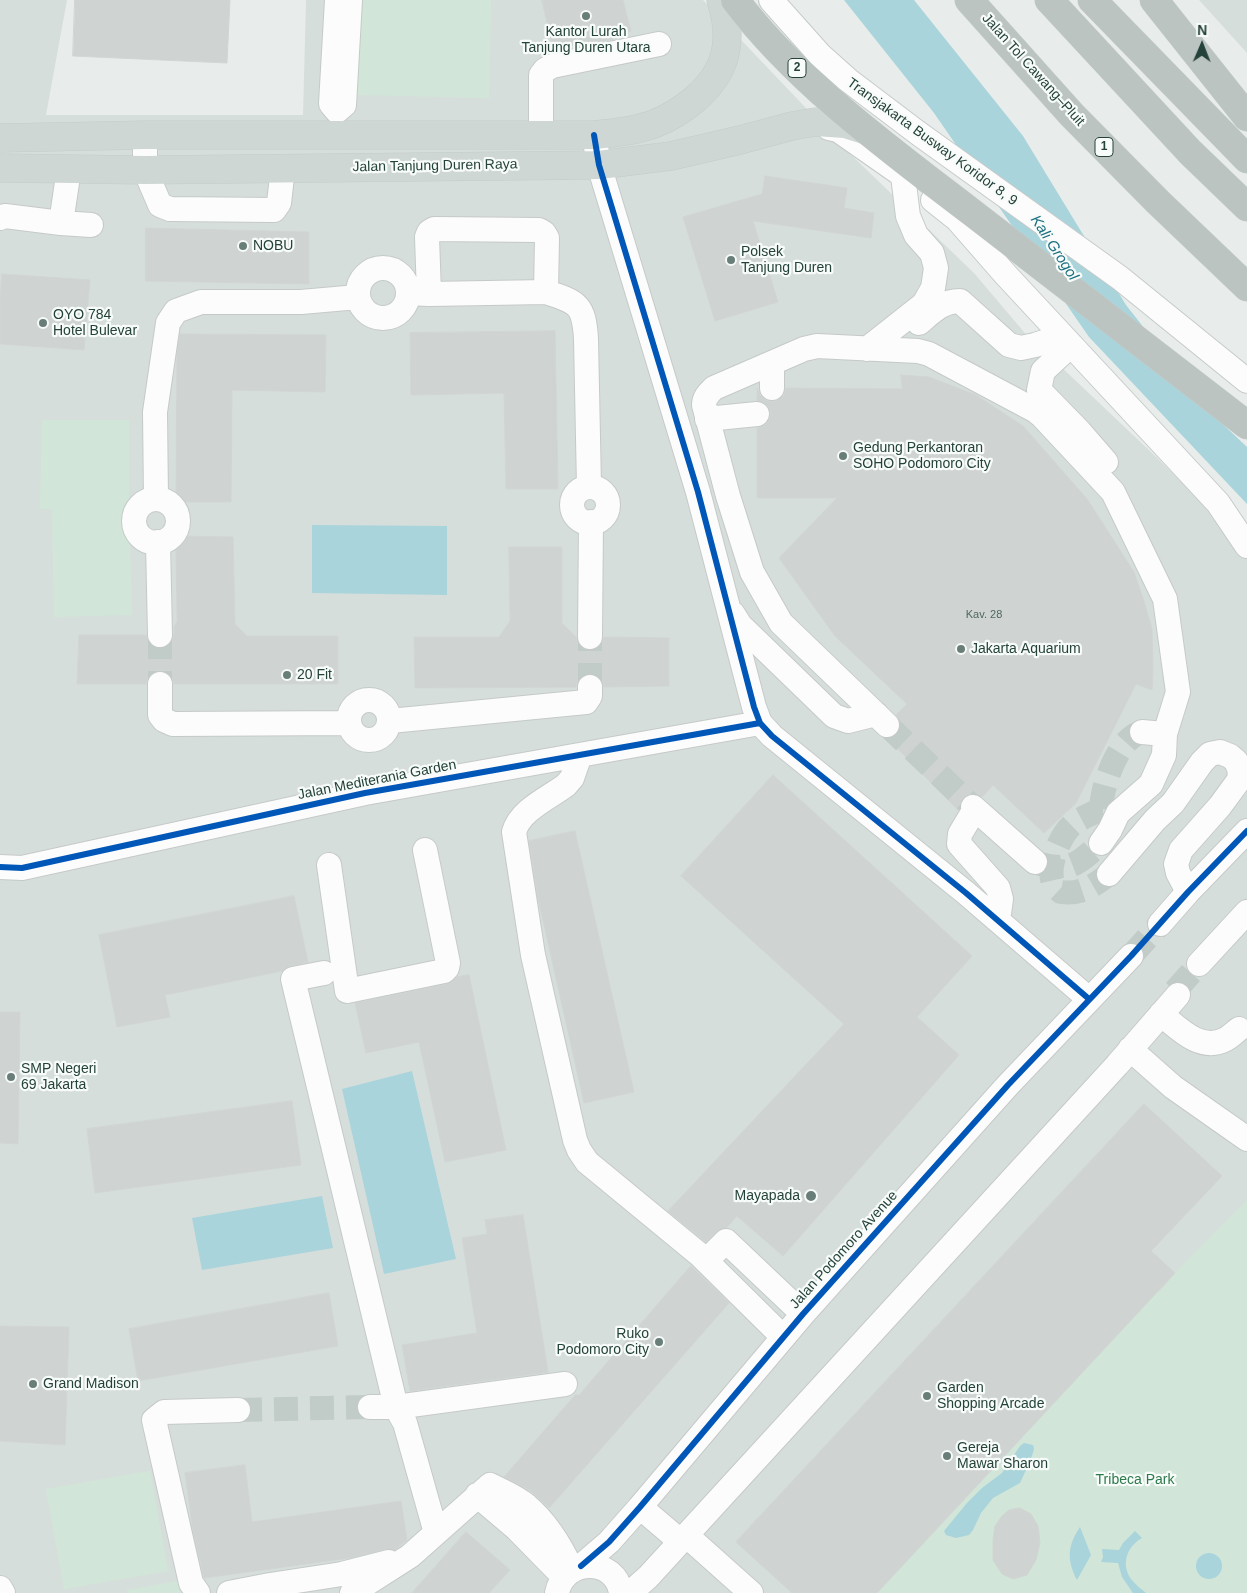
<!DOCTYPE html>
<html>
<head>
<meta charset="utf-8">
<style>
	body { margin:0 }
	#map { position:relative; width:1247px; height:1593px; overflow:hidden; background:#e8edeb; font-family:Helvetica,sans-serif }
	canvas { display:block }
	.north { position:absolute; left:1177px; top:20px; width:50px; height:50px; -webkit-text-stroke:4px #f7fbf9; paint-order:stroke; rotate:1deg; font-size:14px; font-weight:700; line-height:20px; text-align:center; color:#24423a }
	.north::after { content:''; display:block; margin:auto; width:18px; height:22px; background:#24423a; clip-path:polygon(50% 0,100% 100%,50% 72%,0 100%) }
</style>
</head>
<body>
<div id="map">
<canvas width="1247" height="1593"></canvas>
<div class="north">N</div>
</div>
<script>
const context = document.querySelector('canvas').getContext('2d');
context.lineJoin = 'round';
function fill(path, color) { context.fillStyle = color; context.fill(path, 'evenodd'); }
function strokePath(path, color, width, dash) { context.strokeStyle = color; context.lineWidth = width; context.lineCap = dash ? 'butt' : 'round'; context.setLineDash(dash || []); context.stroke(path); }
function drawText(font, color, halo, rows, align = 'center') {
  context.font = font + ' Helvetica,sans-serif'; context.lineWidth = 4.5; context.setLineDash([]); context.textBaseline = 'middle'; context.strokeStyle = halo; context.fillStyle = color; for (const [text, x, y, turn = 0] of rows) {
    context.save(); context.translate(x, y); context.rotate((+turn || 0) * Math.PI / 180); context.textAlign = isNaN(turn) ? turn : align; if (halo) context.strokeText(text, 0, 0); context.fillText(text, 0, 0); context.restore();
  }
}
const built = new Path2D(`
	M 0,0 L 67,0 L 46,115 L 303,115 L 306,0 L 703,0 L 847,151 L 974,273 L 1035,345 L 1055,361 L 1152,453 L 1247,547 L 1247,1593 L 0,1593 Z
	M 1199,0 L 1247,0 L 1247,53 Z`);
const green = new Path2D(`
	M 360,0 L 491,0 L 489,98 L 357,95 Z
	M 42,420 L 129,420 L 129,509 L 132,615 L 54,617 L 52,509 L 40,509 Z
	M 1247,1200 L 1247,1593 L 877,1593 L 1157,1292 L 1161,1291 L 1175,1273 Z
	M 150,1471 L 168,1571 L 64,1589 L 46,1489 Z
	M 179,1581 L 181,1593 L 128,1593 L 127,1590 Z`);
const water = new Path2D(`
	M 844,0 L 914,0 L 1023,136 L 1126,305 L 1211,413 L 1247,447 L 1247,504 L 1089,337 L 934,113 Z
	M 312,525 L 447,526 L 447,595 L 312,593 Z
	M 412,1071 L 456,1259 L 384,1274 L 342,1089 Z
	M 322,1196 L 333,1248 L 202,1270 L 192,1218 Z
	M 1024,1443 L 1033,1445 L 1034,1449 L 1031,1459 L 1020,1483 L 993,1498 L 981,1513 L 973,1530 L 969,1535 L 956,1538 L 946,1535 L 944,1531 L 967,1503 L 982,1488 L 1002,1473 L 1020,1446 Z
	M 1080,1527 L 1091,1555 L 1077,1580 C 1066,1559 1068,1545 1080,1527 Z
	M 1135,1531 L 1142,1538 C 1126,1547 1121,1565 1131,1579 C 1135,1584 1141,1589 1146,1593 L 1133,1593 L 1122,1577 L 1118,1563 L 1101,1562 L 1103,1557 L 1102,1549 L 1119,1550 L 1123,1543 Z
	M1196 1566a13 13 0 1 1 26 0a13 13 0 1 1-26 0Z`);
const building = new Path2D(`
	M 75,0 L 230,0 L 227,63 L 73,56 Z
	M 542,0 L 623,0 L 631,31 L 613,36 L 614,39 L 575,47 L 574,45 L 554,51 Z
	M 765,176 L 847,188 L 844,208 L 874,213 L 871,238 L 753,221 L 778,302 L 715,321 L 683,217 L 762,194 Z
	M 146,228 L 309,232 L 309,284 L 146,281 Z
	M 2,274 L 90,280 L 84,350 L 0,344 L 0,303 Z
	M 555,331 L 558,489 L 506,489 L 504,393 L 411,395 L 410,333 Z
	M 180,334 L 326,335 L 325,392 L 232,390 L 231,502 L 176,502 L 177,354 Z
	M 901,375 L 929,377 L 976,395 L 1023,426 L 1087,499 L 1134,572 L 1144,601 L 1152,629 L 1153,672 L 1152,690 L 1136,684 L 1076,803 L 1044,833 L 993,785 L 982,797 L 975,794 L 969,794 L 963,798 L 958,810 L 887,738 L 891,738 L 897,734 L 900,729 L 900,722 L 896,715 L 907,704 L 835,636 L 779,558 L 837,498 L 757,498 L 757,428 L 765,425 L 769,420 L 771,413 L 768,406 L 763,402 L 757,401 L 757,388 L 760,395 L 765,400 L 772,402 L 778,400 L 784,395 L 786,388 L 902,389 Z
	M 176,536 L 233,537 L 235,624 L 247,636 L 338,636 L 338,684 L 174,684 L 172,678 L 167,672 L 160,670 L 154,672 L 148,677 L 146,684 L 77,684 L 79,635 L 146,635 L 149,643 L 153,647 L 160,649 L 167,647 L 172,642 L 174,635 L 174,626 L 177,622 Z
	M 509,547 L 562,547 L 562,623 L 576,637 L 578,644 L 583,649 L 590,651 L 597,649 L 602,644 L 604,637 L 669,638 L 669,686 L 604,687 L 602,681 L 597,675 L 590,673 L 584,675 L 578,680 L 576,687 L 415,688 L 414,637 L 499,637 L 510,621 Z
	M 773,775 L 972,956 L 917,1017 L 959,1055 L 783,1256 L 737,1216 L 726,1228 L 717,1231 L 706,1242 L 668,1211 L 844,1024 L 681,876 Z
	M 575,831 L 634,1092 L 584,1103 L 538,898 L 529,841 Z
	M 294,896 L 308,962 L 290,966 L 282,971 L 165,995 L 170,1017 L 117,1027 L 99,935 Z
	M 469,975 L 506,1150 L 445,1162 L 419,1042 L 366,1053 L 355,1003 L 447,984 L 457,977 Z
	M 0,1012 L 20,1012 L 18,1144 L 0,1143 Z
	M 292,1101 L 301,1165 L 95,1193 L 87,1129 Z
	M 1144,1104 L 1222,1176 L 1151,1251 L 1175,1273 L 877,1593 L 792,1593 L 736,1542 Z
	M 523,1215 L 548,1372 L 410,1391 L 402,1345 L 477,1333 L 462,1238 L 487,1234 L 485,1220 Z
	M 691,1266 L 729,1303 L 549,1508 L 531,1491 L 504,1477 L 576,1394 L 578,1396 Z
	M 329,1293 L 338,1346 L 138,1381 L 129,1329 Z
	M 0,1326 L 69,1327 L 65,1445 L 0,1441 Z
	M 245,1465 L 252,1522 L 401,1501 L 407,1540 L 394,1550 L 386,1549 L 350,1558 L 204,1578 L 193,1532 L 185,1473 Z
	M 1020,1508 L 1031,1514 L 1038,1526 L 1040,1543 L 1036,1560 L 1027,1575 L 1013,1579 L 1002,1574 L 993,1560 L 993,1539 L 995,1526 L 1002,1516 L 1009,1510 Z
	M 466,1532 L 510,1570 L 489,1593 L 412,1593 Z`);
const minorTunnel = new Path2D(`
	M 160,635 L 160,684
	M 590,687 L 590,637
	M 887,725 L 973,807
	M 1101,809 C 1102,787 1117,738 1142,732
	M 1103,809 L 1101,809 C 1092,814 1081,818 1073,824 C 1060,835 1047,866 1053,883 C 1055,887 1058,889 1061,892 C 1080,895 1094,886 1109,874
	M 1037,863 C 1070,873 1078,864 1101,843
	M 1131,956 L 1160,924
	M 1175,991 L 1199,964
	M 238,1410 L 370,1407`);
const minor = new Path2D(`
	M 337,0 L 331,104 L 337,111 L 344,105 L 350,0
	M 771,0 L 820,55 L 848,80 L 918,133 L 1120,278 L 1247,381
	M 829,128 L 838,130 L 901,174
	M 145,135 L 145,170 L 160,205 L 170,209 L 274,210 L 279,203 L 283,168
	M 541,135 L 541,75 L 545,70 L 552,66 L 659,44
	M 594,135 L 599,165 L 698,492 L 754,707 L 760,723 L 772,736 L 966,893 L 1089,999
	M 933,200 L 957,219 L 1005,274 L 1218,503 L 1247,546
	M 0,218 L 5,216 L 61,223 L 69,169
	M 61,223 L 91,225
	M358 293a25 25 0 1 1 50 0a25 25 0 1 1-50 0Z
	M 408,293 L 429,294 L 546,292 C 578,302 584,305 586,339 L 589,487
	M 429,294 L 427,237 L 429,232 L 434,229 L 539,230 L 544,233 L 547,238 L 546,292
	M 919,323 C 932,312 942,301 960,301 L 1009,345 L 1021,348 L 1035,345 L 1062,336
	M 1071,345 L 1043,371 L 1039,390 L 1080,432 L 1106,462
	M 867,349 L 924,304 L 933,288 L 936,268 L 932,253 L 916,235 L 908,216 L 903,176
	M 772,388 L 772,363
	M 707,419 L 757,414
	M572 505a18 18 0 1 1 36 0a18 18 0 1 1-36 0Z
	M 156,499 L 155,412 L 168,323 L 176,311 L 201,302 L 301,302 L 358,297
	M134 521a22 22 0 1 1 44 0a22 22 0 1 1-44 0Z
	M 158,542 L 160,635
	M 733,614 L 740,625 L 834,716 L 848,721 L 876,714
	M 590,637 L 591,522
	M 160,684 L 160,715 L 164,720 L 173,724 L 349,723
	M349 720a20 20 0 1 1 40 0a20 20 0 1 1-40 0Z
	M 390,721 L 586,702 L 590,696 L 590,687
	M 887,725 L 781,623 L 752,572 L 728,496 L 704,405 C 704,397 709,393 714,388 L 804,349 L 817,346 L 918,351 L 929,354 L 1036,411 L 1042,416 L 1113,492 L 1165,599 L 1178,692 L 1165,734 L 1164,755 L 1151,784 L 1118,813 L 1110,830 L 1101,843
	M 1142,732 L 1165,734
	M 580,755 L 572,778 L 566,785 C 549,798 520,810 514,832 L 533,955 L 575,1140 L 579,1150 L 587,1162 L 700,1255 L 783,1337
	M 973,807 L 1035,862
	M 975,809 L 960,834 L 959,844 L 998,888 L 1001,899 L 998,920
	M 329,865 L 347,991 L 444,971 L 447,968 L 448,963 L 425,850
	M 0,867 L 22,868 L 365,793 L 760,723
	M 1109,874 L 1155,820 L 1173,803 L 1202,762 L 1210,754 L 1220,752 L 1230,756 L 1236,761 L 1240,771 L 1239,780 L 1220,806 L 1181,850 L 1176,864 L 1178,873 L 1188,892
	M 1160,924 L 1188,892 L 1247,831
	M 1199,964 L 1247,912
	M 324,973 L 293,979 L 396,1407 L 370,1407
	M 1161,1014 C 1178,1028 1201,1053 1226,1039 C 1231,1036 1235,1032 1239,1029
	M 1130,1049 L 1173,1087 L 1247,1139
	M 706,1261 L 726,1241 L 803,1314
	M 477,1495 L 516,1528 L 564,1577
	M 640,1507 L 680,1541
	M 436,1533 L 405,1423 L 396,1407 L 565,1384
	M 686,1535 L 751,1593
	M 581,1566 L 609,1542 L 640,1507 L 803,1314 L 1008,1085 L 1131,956
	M 0,1588 L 3,1593
	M 198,1593 L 191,1583 L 154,1420 L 164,1412 L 238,1410
	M 229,1593 L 270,1585 L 342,1574 L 389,1562
	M 352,1593 L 410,1556 L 490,1485 C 502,1491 517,1497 527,1506 C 548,1524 561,1546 572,1570
	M 557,1593 C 564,1557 616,1557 621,1593
	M 630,1593 L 648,1577 L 1117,1065 L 1178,995`);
const major = new Path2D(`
	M 0,138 L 145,135 L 594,135 C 614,133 634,131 654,124 C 669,118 682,110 694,100 C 727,72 734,41 721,0
	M 0,168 L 145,170 L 599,165 L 671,156 L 740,140 L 792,126 L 815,122 L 845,124 L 864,130`);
const highway = new Path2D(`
	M 735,0 C 799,84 889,149 971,212 C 1063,283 1155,354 1247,425
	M 969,0 L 1072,115 L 1158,202 L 1247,287
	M 1049,0 L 1190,152 L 1247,207
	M 1092,0 L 1247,159
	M 1154,0 L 1247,117`);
const cycleway = new Path2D(`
	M 594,135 L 599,165 L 698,492 L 754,707 L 760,723 L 772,736 L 966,893 L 1089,999
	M 0,867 L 22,868 L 365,793 L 760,723
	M 581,1566 L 609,1542 L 640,1507 L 803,1314 L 1008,1085 L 1131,956 L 1188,892 L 1247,831`);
const markers = [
	[586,16,5,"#697e78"],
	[243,246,5,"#697e78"],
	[731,260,5,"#697e78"],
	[43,323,5,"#697e78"],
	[843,456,5,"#697e78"],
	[961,649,5,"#697e78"],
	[287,675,5,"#697e78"],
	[11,1077,5,"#697e78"],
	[811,1196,6,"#697e78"],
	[659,1342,5,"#697e78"],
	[33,1384,5,"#697e78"],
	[927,1396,5,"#697e78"],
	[947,1456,5,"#697e78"]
];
const numberNames = [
	["Kav. 28",984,615]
];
const shields = [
	[797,68,18],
	[1104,147,18]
];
const shieldNames = [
	["2",797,68],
	["1",1104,147]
];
const poiNames = [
	["Kantor Lurah",586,32,"center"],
	["Tanjung Duren Utara",586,48,"center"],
	["NOBU",253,246],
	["Polsek",741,252],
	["Tanjung Duren",741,268],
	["OYO 784",53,315],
	["Hotel Bulevar",53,331],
	["Gedung Perkantoran",853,448],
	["SOHO Podomoro City",853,464],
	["Jakarta Aquarium",971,649],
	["20 Fit",297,675],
	["SMP Negeri",21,1069],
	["69 Jakarta",21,1085],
	["Mayapada",800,1196,"right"],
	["Ruko",649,1334,"right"],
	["Podomoro City",649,1350,"right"],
	["Grand Madison",43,1384],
	["Garden",937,1388],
	["Shopping Arcade",937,1404],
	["Gereja",957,1448],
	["Mawar Sharon",957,1464]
];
const streetNames = [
	["Jalan Tol Cawang–Pluit",1033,70,48],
	["Transjakarta Busway Koridor 8, 9",932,142,36],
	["Jalan Tanjung Duren Raya",435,166,-1],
	["Jalan Mediterania Garden",377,780,-11],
	["Jalan Podomoro Avenue",844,1250,-48]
];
const parkNames = [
	["Tribeca Park",1135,1480]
];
const waterNames = [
	["Kali Grogol",1054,248,57]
];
fill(built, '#d6dedb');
fill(green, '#d1e6d8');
fill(water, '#a9d4db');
fill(building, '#cfd4d2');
strokePath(building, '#d1d6d4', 1);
strokePath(minorTunnel, '#c1cbc8', 24, [24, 12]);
strokePath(minor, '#c5cac8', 26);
strokePath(major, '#c3ccc9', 29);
strokePath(highway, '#c3ccc9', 29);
strokePath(minor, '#fcfcfc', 24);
strokePath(major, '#cfd7d5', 28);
strokePath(highway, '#bcc4c2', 28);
strokePath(cycleway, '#0057b8', 6);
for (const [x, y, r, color] of markers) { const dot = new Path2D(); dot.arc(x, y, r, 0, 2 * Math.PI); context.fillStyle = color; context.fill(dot); strokePath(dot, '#f7fbf9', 2); }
drawText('11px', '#506761', null, numberNames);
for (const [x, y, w] of shields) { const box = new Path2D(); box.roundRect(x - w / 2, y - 9.5, w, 19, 4); context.fillStyle = '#f7fbf9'; context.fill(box); strokePath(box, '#24423a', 1); }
drawText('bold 12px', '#24423a', null, shieldNames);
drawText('14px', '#24423a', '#f7fbf9', poiNames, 'left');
drawText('14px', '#24423a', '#f7fbf9', streetNames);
drawText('14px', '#2d7a4b', '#f7fbf9', parkNames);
drawText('italic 15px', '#1c6f80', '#f7fbf9', waterNames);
</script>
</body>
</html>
